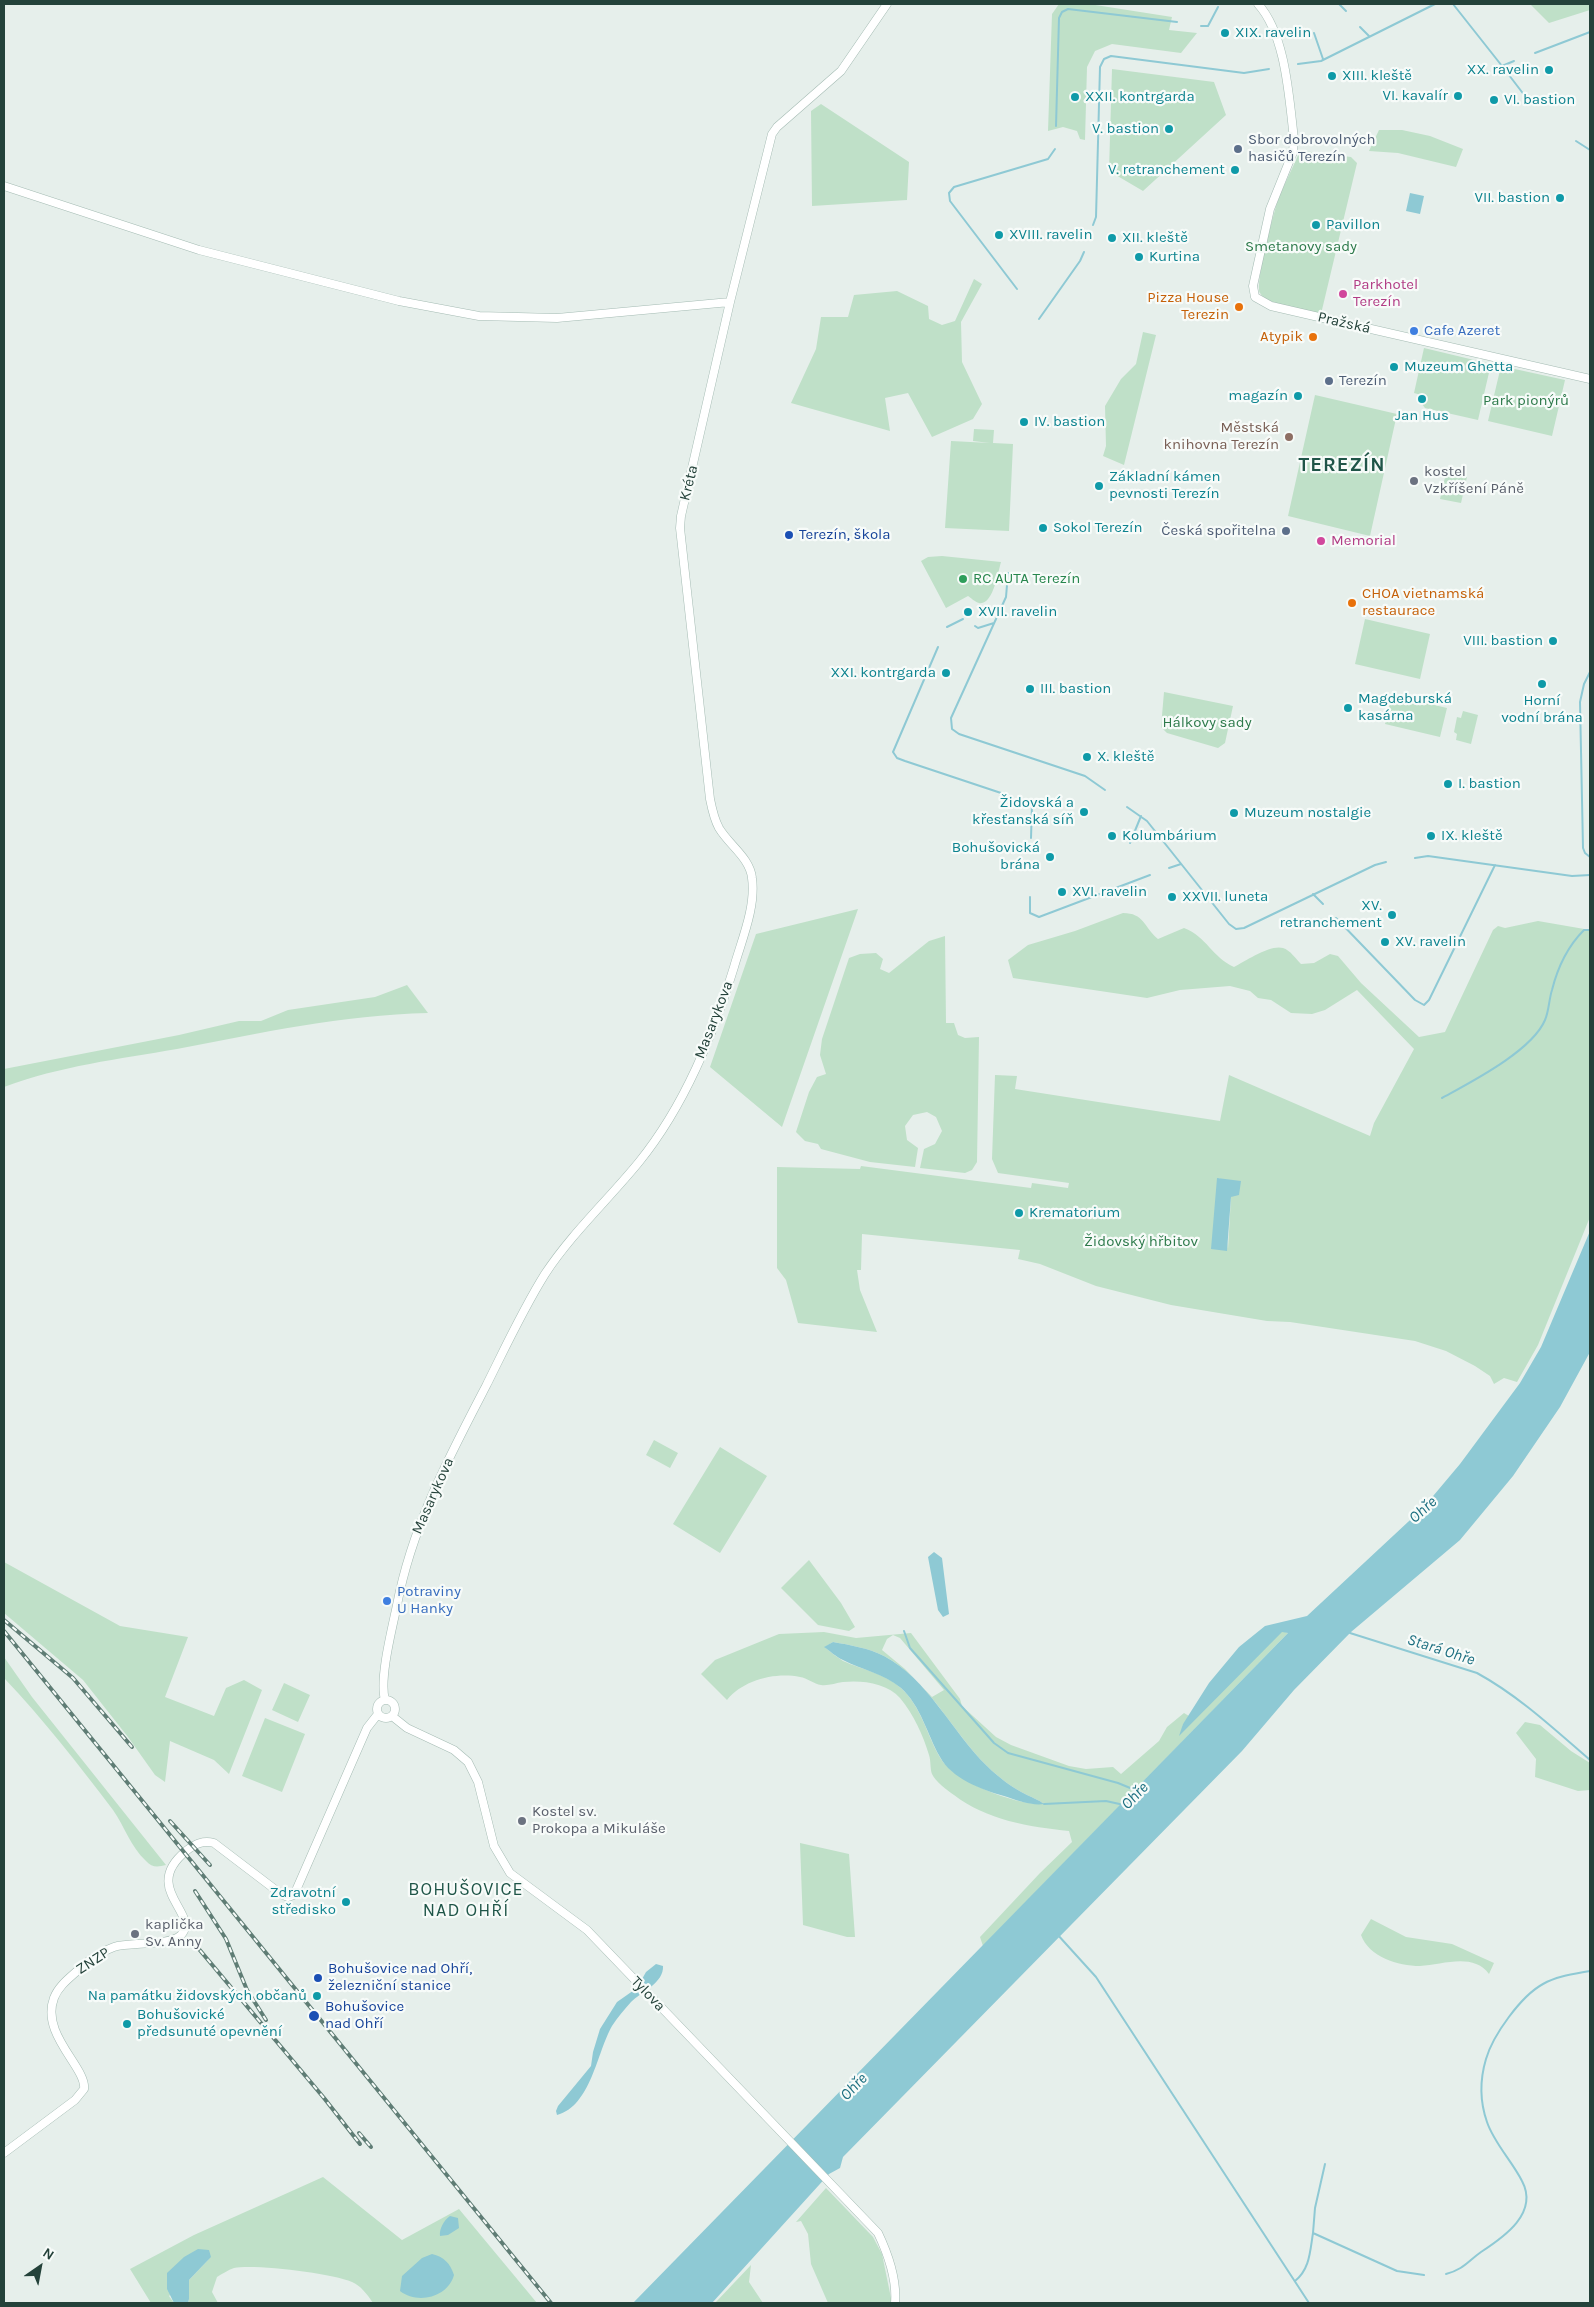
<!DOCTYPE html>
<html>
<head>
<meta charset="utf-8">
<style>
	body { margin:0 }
	#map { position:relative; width:1594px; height:2307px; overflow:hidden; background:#e6efeb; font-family:Karla,sans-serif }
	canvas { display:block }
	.frame { position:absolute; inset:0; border:5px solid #24423a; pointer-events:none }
	.north { position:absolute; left:15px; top:2242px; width:50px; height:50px; -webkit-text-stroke:4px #f7fbf9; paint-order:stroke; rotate:33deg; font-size:14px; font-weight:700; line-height:20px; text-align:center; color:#24423a }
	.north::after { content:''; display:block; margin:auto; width:18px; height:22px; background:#24423a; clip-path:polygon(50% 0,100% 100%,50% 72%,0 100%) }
</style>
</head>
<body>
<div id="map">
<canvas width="1594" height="2307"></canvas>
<div class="frame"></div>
<div class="north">N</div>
</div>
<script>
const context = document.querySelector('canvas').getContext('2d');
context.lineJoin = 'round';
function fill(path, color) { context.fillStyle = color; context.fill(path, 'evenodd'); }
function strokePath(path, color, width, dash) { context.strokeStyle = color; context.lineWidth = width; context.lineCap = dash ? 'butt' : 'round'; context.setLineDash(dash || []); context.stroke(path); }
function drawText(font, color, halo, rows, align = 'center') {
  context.font = font + ' Karla,sans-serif'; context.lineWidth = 4.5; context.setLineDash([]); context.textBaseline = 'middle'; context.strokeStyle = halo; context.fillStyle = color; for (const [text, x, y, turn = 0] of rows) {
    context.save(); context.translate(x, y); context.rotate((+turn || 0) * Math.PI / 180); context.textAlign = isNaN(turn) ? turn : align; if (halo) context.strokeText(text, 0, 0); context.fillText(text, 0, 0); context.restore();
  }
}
const green = new Path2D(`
	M 1059,4 L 1089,4 L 1172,17 L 1169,30 L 1197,33 L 1181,53 L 1112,44 L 1095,51 L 1087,67 L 1085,140 L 1080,139 L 1077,131 L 1063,127 L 1048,131 L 1052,14 Z
	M 1530,4 L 1590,4 L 1590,10 L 1549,23 Z
	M 1112,69 L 1214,82 L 1226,115 L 1143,191 L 1109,171 Z
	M 821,104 L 909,162 L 907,200 L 812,206 L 811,111 Z
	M 1379,130 L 1402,130 L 1430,136 L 1463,149 L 1456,167 L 1398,153 L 1369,151 Z
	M 1304,151 L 1351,157 L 1357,163 L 1321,314 C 1307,311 1267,305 1260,293 C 1255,283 1273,216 1277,203 C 1283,186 1292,170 1299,153 Z
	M 974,279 L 982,284 L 961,322 L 962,362 L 982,404 L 973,419 L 932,437 L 908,393 L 885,398 L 890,431 L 791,403 L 816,349 L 821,317 L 848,317 L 854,295 L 897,291 L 928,306 L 929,319 L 942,325 L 955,321 Z
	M 1143,332 L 1156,335 L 1124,465 L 1103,456 L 1106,446 L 1105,406 L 1121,379 L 1136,364 Z
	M 1424,348 L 1491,364 L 1478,420 L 1425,408 L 1422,404 L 1425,402 L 1421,395 L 1414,393 Z
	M 1501,366 L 1565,380 L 1552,436 L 1488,421 Z
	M 1315,395 L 1397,414 L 1370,536 L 1288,516 Z
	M 974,429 L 994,430 L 993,443 L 1013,444 L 1009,531 L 945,528 L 951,441 L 990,443 L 973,441 Z
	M 1446,473 L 1467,477 L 1461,503 L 1440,499 Z
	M 942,556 L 1001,562 C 998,572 993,606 979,603 C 975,602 971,598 968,596 L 946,608 L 921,561 L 928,557 Z
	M 1365,619 L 1430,634 L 1420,679 L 1355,664 Z
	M 1164,692 L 1233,706 L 1225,743 L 1218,748 L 1167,733 L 1161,727 Z
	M 1392,695 L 1447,708 L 1440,737 L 1385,724 Z
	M 1463,711 L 1478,715 L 1471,744 L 1456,740 L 1457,734 L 1454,732 L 1457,717 L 1461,718 Z
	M 858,909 L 782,1127 L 710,1067 L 756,934 Z
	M 1123,913 C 1144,913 1144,927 1158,939 L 1184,928 C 1207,937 1212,957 1234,967 C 1245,961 1271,944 1283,948 C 1290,950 1296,959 1301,964 L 1314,963 L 1330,954 L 1338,956 L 1361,983 L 1419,1037 L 1445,1032 L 1493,930 L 1498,926 L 1505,928 L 1538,921 L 1590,930 L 1590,1217 L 1538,1345 L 1517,1382 L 1504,1378 L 1494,1384 L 1490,1376 L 1475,1366 L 1446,1351 L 1415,1341 L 1290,1322 L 1267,1321 L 1171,1305 L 1096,1286 L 1040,1264 L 1018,1259 L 1020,1250 L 862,1234 L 861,1270 L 857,1270 L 860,1290 L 877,1332 L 798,1323 L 786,1280 L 777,1268 L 777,1167 L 860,1169 L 861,1166 L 1031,1188 L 1032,1183 L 1068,1188 L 1069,1183 L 998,1173 L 992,1159 L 995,1075 L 1017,1076 L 1015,1089 L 1220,1121 L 1229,1075 L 1370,1136 L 1374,1123 L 1414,1049 L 1357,990 L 1325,1010 L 1312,1014 L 1291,1013 L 1271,1000 L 1258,998 L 1250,991 L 1230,986 L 1180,990 L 1147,998 L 1013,978 L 1008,960 L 1028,945 L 1075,931 ZM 1219,1178 L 1233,1195 L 1231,1197 L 1228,1249 Z
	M 945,936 L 946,1023 L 954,1023 L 958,1035 L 965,1038 L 979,1037 L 977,1162 L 972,1170 L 965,1173 L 920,1168 L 924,1149 L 935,1144 L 942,1131 L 936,1117 L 927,1112 L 913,1115 L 905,1126 L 907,1140 L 918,1148 L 915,1167 L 870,1162 L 821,1149 L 818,1144 L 805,1141 L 796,1132 L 809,1092 L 817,1077 L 826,1074 L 820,1055 L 822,1039 L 849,958 L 860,954 L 876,953 L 883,959 L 880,969 L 889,973 L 929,941 Z
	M 407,985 L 428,1013 C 343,1015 260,1033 177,1049 C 119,1059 60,1066 4,1087 L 4,1069 L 179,1035 L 239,1021 L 261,1021 L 288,1010 L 375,997 Z
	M 654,1440 L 678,1453 L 670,1468 L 646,1455 Z
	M 720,1447 L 767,1476 L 720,1553 L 673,1524 Z
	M 809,1560 L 841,1603 L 855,1627 L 849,1631 L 818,1625 L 781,1588 Z
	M 4,1562 L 120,1626 L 188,1637 L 165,1697 L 214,1716 L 226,1688 L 244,1680 L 262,1690 L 229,1774 L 214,1760 L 170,1741 L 165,1782 L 155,1775 L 128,1737 L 83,1680 L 4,1613 Z
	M 1282,1631 L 1288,1633 L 983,1946 L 980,1937 L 1040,1873 L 1072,1842 L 1069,1831 C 1030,1827 986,1820 954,1795 C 948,1791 935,1781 932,1774 C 930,1769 931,1761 929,1755 C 923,1735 914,1715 900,1698 C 887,1683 862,1680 843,1682 C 836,1683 828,1686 821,1685 C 814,1684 807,1678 800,1677 C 775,1672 743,1680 727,1700 L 701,1674 L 715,1660 L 779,1634 L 824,1632 L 856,1638 L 911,1633 L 960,1699 L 962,1706 L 996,1737 L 1011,1745 L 1069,1766 L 1086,1769 L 1113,1767 L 1121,1774 L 1159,1741 L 1167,1727 L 1184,1713 L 1189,1716 L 1182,1726 ZM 893,1635 L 900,1638 L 944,1690 L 932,1697 L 905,1669 L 882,1650 L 887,1639 ZM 833,1642 C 850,1645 868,1648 884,1656 C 929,1680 952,1732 987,1766 C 999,1778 1013,1788 1027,1795 C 1033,1798 1039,1800 1044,1804 C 1018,1806 955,1782 941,1759 C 927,1736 922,1708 902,1689 C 885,1673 863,1670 843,1661 C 837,1657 830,1652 825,1647 Z
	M 4,1657 L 32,1697 L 166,1865 C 158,1867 152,1868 146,1861 C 130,1846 125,1827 113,1810 C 79,1765 43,1719 4,1678 Z
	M 284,1683 L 310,1695 L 298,1722 L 272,1710 Z
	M 265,1718 L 305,1734 L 282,1792 L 242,1776 Z
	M 1525,1722 L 1540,1725 L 1571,1751 L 1590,1763 L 1590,1790 L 1578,1791 L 1535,1777 L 1536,1759 L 1516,1733 Z
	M 800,1843 L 849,1854 L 855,1937 L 847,1937 L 803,1925 Z
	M 1371,1919 L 1406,1937 L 1452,1944 L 1494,1963 L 1489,1974 C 1473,1952 1442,1965 1420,1966 C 1398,1966 1369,1957 1361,1935 Z
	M 323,2177 L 402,2240 L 459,2209 L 537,2303 L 373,2303 C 368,2295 360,2285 352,2282 C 331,2273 255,2264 234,2268 C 228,2270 222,2274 217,2277 L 212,2292 L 218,2303 L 188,2303 L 189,2299 L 189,2280 L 211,2257 L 169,2296 L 174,2303 L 151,2303 L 130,2269 L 194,2235 Z
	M 826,2188 L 873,2237 L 882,2254 L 892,2303 L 828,2303 L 811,2264 L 808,2234 L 801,2221 L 796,2222 Z
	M 751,2265 L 749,2282 L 763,2303 L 715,2303 Z`);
const water = new Path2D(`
	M 1410,193 L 1424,196 L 1420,214 L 1406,211 Z
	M 1217,1178 L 1241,1181 L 1239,1195 L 1231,1197 L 1227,1251 L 1211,1249 Z
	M 1590,1231 L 1590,1352 L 1560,1407 L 1513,1476 L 1460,1540 L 1351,1632 L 1294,1690 L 1242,1751 L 843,2157 L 840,2168 L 829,2174 L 712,2303 L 633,2303 L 1288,1633 L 1282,1632 L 1179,1736 L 1183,1724 L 1209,1683 L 1239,1647 L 1265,1626 L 1307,1616 L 1423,1508 L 1460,1464 L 1520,1383 L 1541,1347 Z
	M 934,1552 L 942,1558 L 949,1614 L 943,1617 L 938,1610 L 928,1557 Z
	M 833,1642 C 850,1645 868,1648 884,1656 C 928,1679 952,1732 987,1766 C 999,1778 1013,1788 1027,1795 C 1033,1798 1039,1800 1044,1804 C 1032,1806 1016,1800 1004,1796 C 982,1790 951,1778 940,1757 C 927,1734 921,1706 901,1688 C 883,1673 862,1670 843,1660 C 836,1657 830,1651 824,1647 Z
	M 656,1964 L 663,1966 C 664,1983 641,1992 631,2002 C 624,2010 617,2018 612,2026 C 597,2052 591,2106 557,2115 L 556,2111 L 558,2106 L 591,2066 L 593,2052 L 600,2029 L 617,2002 L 637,1988 L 646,1972 Z
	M 450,2216 L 458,2218 L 459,2228 L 448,2235 L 440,2236 C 439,2229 444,2220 450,2216 Z
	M 198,2249 L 209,2250 L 211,2257 L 189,2280 L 189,2299 L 188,2303 L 174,2303 L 167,2289 L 167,2273 L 184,2257 Z
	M 432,2254 C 444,2257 450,2263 454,2275 C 448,2297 418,2305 400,2291 L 402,2276 L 422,2258 Z`);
const stream = new Path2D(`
	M 1339,4 L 1346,11
	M 1453,4 L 1502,66 L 1514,61
	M 1201,26 L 1208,26 L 1218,7
	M 1360,27 L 1369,36
	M 1314,33 L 1323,59
	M 1535,53 L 1590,32
	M 1298,64 L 1321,61 L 1435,4
	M 1502,66 L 1525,96
	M 1056,126 L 1059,18 L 1062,12 L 1068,9 L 1177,22
	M 1576,141 L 1590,150
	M 1093,225 L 1096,217 L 1100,67 L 1104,59 L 1111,56 L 1244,73 L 1269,69
	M 1017,289 L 950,201 L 949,193 L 954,187 L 1048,159 L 1055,149
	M 1039,319 L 1080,261 L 1084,252
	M 1008,573 L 1006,597 L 951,718 L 952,729 L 959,734 L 1085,776 L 1105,790
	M 975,626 L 978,628 L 994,623
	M 947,627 L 963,619
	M 938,647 L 893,752 L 897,758 L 905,761 L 1001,793
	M 1590,672 L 1584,684 L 1580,702 L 1583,848 L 1585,853 L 1590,857
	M 1024,800 L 1032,805 L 1031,838
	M 1127,807 L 1147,821 L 1229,924 L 1236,929 L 1244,928 L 1375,865 L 1386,862
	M 1130,843 L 1141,816
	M 1415,858 L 1428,856 L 1572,876 L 1590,875
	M 1169,868 L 1181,864
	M 1313,894 L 1323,904
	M 1030,897 L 1030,913 L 1039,917 L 1150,875
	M 1336,918 L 1415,1000 L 1424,1005 L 1429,1000 L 1495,865
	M 1442,1098 C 1471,1082 1532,1051 1545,1020 C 1549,1011 1549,999 1552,990 C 1558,966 1567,947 1584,930 L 1590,930
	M 904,1631 L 910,1648 L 994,1743 L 1008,1753 L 1118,1783 L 1135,1790
	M 1350,1633 L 1477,1673 C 1519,1696 1554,1729 1590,1760
	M 1044,1804 L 1106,1801 L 1124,1805
	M 1057,1934 L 1096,1977 L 1309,2303
	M 1313,2233 L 1315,2208 L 1325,2164
	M 1446,2274 C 1464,2269 1467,2262 1481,2252 C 1504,2237 1539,2213 1522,2181 C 1512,2161 1494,2143 1487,2122 C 1480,2102 1480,2079 1486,2059 C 1493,2035 1521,1996 1543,1984 C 1557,1976 1574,1974 1590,1971
	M 1295,2281 C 1310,2269 1310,2251 1313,2233 L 1397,2271 L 1424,2275`);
const secondary = new Path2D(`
	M 1258,4 C 1286,35 1289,98 1294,139 L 1293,152 L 1270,209 L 1253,286 L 1255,297 L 1271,306 L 1336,321 L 1590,379
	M 4,186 L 199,250 L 399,301 L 479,316 L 557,318 L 730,302
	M 385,1700 C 379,1679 392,1629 397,1605 C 412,1526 449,1457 486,1386 C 505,1348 523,1309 545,1274 C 572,1233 608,1200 639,1162 C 685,1105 713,1035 734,967 C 742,939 756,907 752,878 C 750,858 729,845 719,828 C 714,819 712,809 710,799 L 680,528 L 681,516 L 730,302 L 772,134 L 777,127 L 841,71 L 887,4
	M377 1709a9 9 0 1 1 18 0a9 9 0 1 1-18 0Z
	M 392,1716 L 407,1728 L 454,1750 L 468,1762 L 478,1782 L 494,1846 L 510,1873 L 587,1930 L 878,2233 C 888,2254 897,2280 895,2303
	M 4,2153 L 75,2100 L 84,2089 C 87,2068 40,2034 54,1998 C 58,1987 68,1979 76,1972 C 87,1961 99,1952 114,1947 C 130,1942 170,1946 181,1935 C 201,1913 140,1889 186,1851 C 195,1844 203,1840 214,1843 L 281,1894 L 288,1897 L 294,1895 L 367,1728 L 378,1714`);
const rail = new Path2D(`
	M 4,1620 L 73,1678 L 132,1747
	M 4,1631 L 551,2303
	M 170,1821 L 210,1865
	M 195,1891 L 226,1939 L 247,1990 L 266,2020
	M 193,1942 L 324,2098 L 360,2144
	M 359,2133 L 371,2147`);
const markers = [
	[1225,33,5,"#0f9aa8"],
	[1549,70,5,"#0f9aa8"],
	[1332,76,5,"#0f9aa8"],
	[1458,96,5,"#0f9aa8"],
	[1075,97,5,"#0f9aa8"],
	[1494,100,5,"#0f9aa8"],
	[1169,129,5,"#0f9aa8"],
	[1238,149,5,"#5c6f8a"],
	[1235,170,5,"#0f9aa8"],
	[1560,198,5,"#0f9aa8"],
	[1316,225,5,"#0f9aa8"],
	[999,235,5,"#0f9aa8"],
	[1112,238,5,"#0f9aa8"],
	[1139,257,5,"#0f9aa8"],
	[1343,294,5,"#d1479c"],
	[1239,307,5,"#e8710a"],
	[1414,331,5,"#3f7fe0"],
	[1313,337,5,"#e8710a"],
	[1394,367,5,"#0f9aa8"],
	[1329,381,5,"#5c6f8a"],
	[1298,396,5,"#0f9aa8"],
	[1422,399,5,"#0f9aa8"],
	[1024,422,5,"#0f9aa8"],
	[1289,437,5,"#8d6e63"],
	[1414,481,5,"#6b7280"],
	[1099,486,5,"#0f9aa8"],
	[1043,528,5,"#0f9aa8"],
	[1286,531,5,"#5c6f8a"],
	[789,535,5,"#1a4fb4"],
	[1321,541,5,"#d1479c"],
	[963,579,5,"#2e9e5b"],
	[1352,603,5,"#e8710a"],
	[968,612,5,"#0f9aa8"],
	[1553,641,5,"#0f9aa8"],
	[946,673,5,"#0f9aa8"],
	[1542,684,5,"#0f9aa8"],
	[1030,689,5,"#0f9aa8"],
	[1348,708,5,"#0f9aa8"],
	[1087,757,5,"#0f9aa8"],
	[1448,784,5,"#0f9aa8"],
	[1084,812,5,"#0f9aa8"],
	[1234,813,5,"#0f9aa8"],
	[1112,836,5,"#0f9aa8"],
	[1431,836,5,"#0f9aa8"],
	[1050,857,5,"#0f9aa8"],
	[1062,892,5,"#0f9aa8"],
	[1172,897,5,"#0f9aa8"],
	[1392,915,5,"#0f9aa8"],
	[1385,942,5,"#0f9aa8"],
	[1019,1213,5,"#0f9aa8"],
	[387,1601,5,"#3f7fe0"],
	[522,1821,5,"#6b7280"],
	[346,1902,5,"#0f9aa8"],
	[135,1934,5,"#6b7280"],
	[318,1978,5,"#1a4fb4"],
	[317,1996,5,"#0f9aa8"],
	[314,2016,6,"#1a4fb4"],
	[127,2024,5,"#0f9aa8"]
];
const cultureNames = [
	["XIX. ravelin",1235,33],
	["XX. ravelin",1539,70,"right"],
	["XIII. kleště",1342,76],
	["VI. kavalír",1448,96,"right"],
	["XXII. kontrgarda",1085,97],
	["VI. bastion",1504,100],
	["V. bastion",1159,129,"right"],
	["V. retranchement",1225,170,"right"],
	["VII. bastion",1550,198,"right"],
	["Pavillon",1326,225],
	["XVIII. ravelin",1009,235],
	["XII. kleště",1122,238],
	["Kurtina",1149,257],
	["Muzeum Ghetta",1404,367],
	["magazín",1288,396,"right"],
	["Jan Hus",1422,416,"center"],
	["IV. bastion",1034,422],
	["Základní kámen",1109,477],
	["pevnosti Terezín",1109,494],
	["Sokol Terezín",1053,528],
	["XVII. ravelin",978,612],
	["VIII. bastion",1543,641,"right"],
	["XXI. kontrgarda",936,673,"right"],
	["III. bastion",1040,689],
	["Magdeburská",1358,699],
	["kasárna",1358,716],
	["Horní",1542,701,"center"],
	["vodní brána",1542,718,"center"],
	["X. kleště",1097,757],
	["I. bastion",1458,784],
	["Židovská a",1074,803,"right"],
	["křesťanská síň",1074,820,"right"],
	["Muzeum nostalgie",1244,813],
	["Kolumbárium",1122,836],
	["IX. kleště",1441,836],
	["Bohušovická",1040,848,"right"],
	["brána",1040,865,"right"],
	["XVI. ravelin",1072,892],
	["XXVII. luneta",1182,897],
	["XV.",1382,906,"right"],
	["retranchement",1382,923,"right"],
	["XV. ravelin",1395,942],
	["Krematorium",1029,1213],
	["Zdravotní",336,1893,"right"],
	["středisko",336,1910,"right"],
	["Na památku židovských občanů",307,1996,"right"],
	["Bohušovické",137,2015],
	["předsunuté opevnění",137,2032]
];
const serviceNames = [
	["Sbor dobrovolných",1248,140],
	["hasičů Terezín",1248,157],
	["Terezín",1339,381],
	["Česká spořitelna",1276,531,"right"]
];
const parkNames = [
	["Smetanovy sady",1301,247],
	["Park pionýrů",1526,401],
	["Hálkovy sady",1207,723],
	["Židovský hřbitov",1141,1242]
];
const hotelNames = [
	["Parkhotel",1353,285],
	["Terezín",1353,302],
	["Memorial",1331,541]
];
const foodNames = [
	["Pizza House",1229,298],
	["Terezin",1229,315],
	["Atypik",1303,337],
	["CHOA vietnamská",1362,594,"left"],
	["restaurace",1362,611,"left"]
];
const streetNames = [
	["Pražská",1344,323,13],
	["Kréta",689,483,-76],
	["Masarykova",714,1020,-69],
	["Masarykova",433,1496,-66],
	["ZNZP",93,1961,-33],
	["Tylova",648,1994,46]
];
const shopNames = [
	["Cafe Azeret",1424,331],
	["Potraviny",397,1592],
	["U Hanky",397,1609]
];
const educationNames = [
	["Městská",1279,428],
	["knihovna Terezín",1279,445]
];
const worshipNames = [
	["kostel",1424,472],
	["Vzkříšení Páně",1424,489],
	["Kostel sv.",532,1812],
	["Prokopa a Mikuláše",532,1829],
	["kaplička",145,1925],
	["Sv. Anny",145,1942]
];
const transitNames = [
	["Terezín, škola",799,535],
	["Bohušovice nad Ohří,",328,1969],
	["železniční stanice",328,1986],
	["Bohušovice",325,2007],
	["nad Ohří",325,2024]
];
const leisureNames = [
	["RC AUTA Terezín",973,579]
];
const waterNames = [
	["Ohře",1423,1510,-42],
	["Stará Ohře",1441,1650,18],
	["Ohře",1135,1796,-46],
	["Ohře",854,2087,-46]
];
const quarterNames = [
	["BOHUŠOVICE",466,1890],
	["NAD OHŘÍ",466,1911]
];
const districtNames = [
	["TEREZÍN",1342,465]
];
fill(green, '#bfe0c8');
fill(water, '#8ec9d4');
strokePath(stream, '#8ec9d4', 2);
strokePath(secondary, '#a4bbb3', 9);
strokePath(secondary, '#fff', 8);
strokePath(rail, '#5f7d75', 4);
strokePath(rail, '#f7fbf9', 2, [5.5]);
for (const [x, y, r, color] of markers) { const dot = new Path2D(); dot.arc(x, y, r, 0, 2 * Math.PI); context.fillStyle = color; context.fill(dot); strokePath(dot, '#f7fbf9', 2); }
drawText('15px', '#0d838f', '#f7fbf9', cultureNames, 'left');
drawText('15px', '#4e5e75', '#f7fbf9', serviceNames, 'left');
drawText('15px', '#2d7a4b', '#f7fbf9', parkNames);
drawText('15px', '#b23c85', '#f7fbf9', hotelNames, 'left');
drawText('15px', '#c56008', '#f7fbf9', foodNames, 'right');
drawText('15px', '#24423a', '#f7fbf9', streetNames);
drawText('15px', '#366cbe', '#f7fbf9', shopNames, 'left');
drawText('15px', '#785e54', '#f7fbf9', educationNames, 'right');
drawText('15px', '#5b616d', '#f7fbf9', worshipNames, 'left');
drawText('15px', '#164399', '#f7fbf9', transitNames, 'left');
drawText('15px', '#27864d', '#f7fbf9', leisureNames, 'left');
drawText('italic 16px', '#1c6f80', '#f7fbf9', waterNames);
context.letterSpacing = '1px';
drawText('18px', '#1f5548', '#f7fbf9', quarterNames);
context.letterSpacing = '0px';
context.letterSpacing = '1px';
drawText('bold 20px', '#1f5548', '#f7fbf9', districtNames);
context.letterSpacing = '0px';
</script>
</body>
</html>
